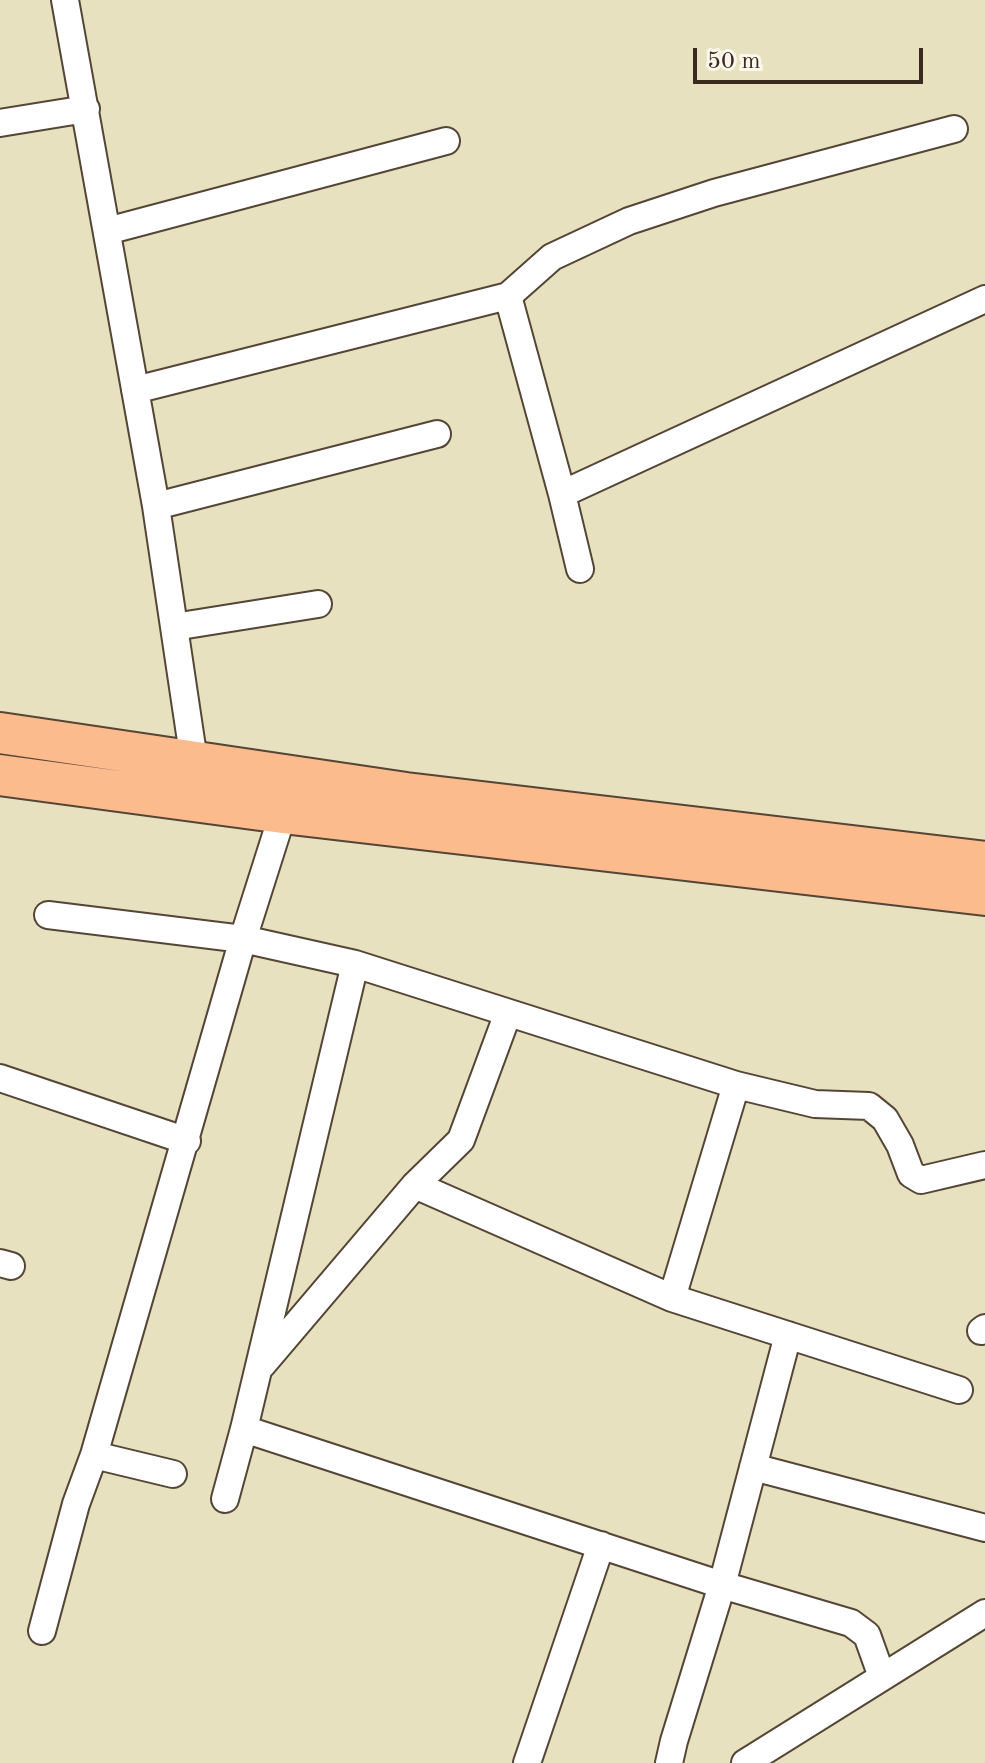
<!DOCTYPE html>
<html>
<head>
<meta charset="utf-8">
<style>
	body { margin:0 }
	#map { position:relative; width:985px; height:1763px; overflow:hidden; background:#e7e1bf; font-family:"Old Standard TT",serif }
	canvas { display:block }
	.scale { position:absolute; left:693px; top:48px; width:230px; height:36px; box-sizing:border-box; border:4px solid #3b2a1e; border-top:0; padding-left:10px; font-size:24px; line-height:28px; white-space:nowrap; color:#3b2a1e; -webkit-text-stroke:6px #fbf7ec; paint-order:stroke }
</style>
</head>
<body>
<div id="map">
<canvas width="985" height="1763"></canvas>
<div class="scale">50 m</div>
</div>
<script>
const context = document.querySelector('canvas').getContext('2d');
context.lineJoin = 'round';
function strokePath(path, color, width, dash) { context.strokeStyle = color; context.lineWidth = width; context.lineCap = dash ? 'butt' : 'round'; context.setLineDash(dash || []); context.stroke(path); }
const minor = new Path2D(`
	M 65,0 L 156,506 L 194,761
	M 0,123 L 86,109
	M 954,129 L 714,193 L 629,221 L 552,257 L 508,296 L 562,494 L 985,299
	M 107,231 L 446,141
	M 135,390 L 508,296
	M 562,494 L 580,569
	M 156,506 L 437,434
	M 174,627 L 318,604
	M 48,915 L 243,939 L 355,964 L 736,1085 L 815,1104 L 869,1106 L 885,1119 L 900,1145 L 911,1174 L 921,1180 L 985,1165
	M 0,1078 L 187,1141
	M 415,1185 L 672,1298 L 959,1390
	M 0,1263 L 11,1266
	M 672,1298 L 736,1085
	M 981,1331 L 985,1328
	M 262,1365 L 415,1185 L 461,1140 L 508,1013
	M 244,1429 L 722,1585 L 851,1623 L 867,1635 L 882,1677
	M 94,1455 L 173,1474
	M 753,1467 L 985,1528
	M 225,1499 L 244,1429 L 355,964
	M 42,1631 L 76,1504 L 94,1455 L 243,939 L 283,813
	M 527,1763 L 601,1545
	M 669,1763 L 674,1741 L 722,1585 L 788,1335
	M 745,1763 L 985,1613`);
const primary = new Path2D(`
	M 0,733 L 406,793 L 985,862
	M 0,775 L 283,813 L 985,895`);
strokePath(minor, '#554536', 30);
strokePath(primary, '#554536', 44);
strokePath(minor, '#fff', 26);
strokePath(primary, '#fbbb8d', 40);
</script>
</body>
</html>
